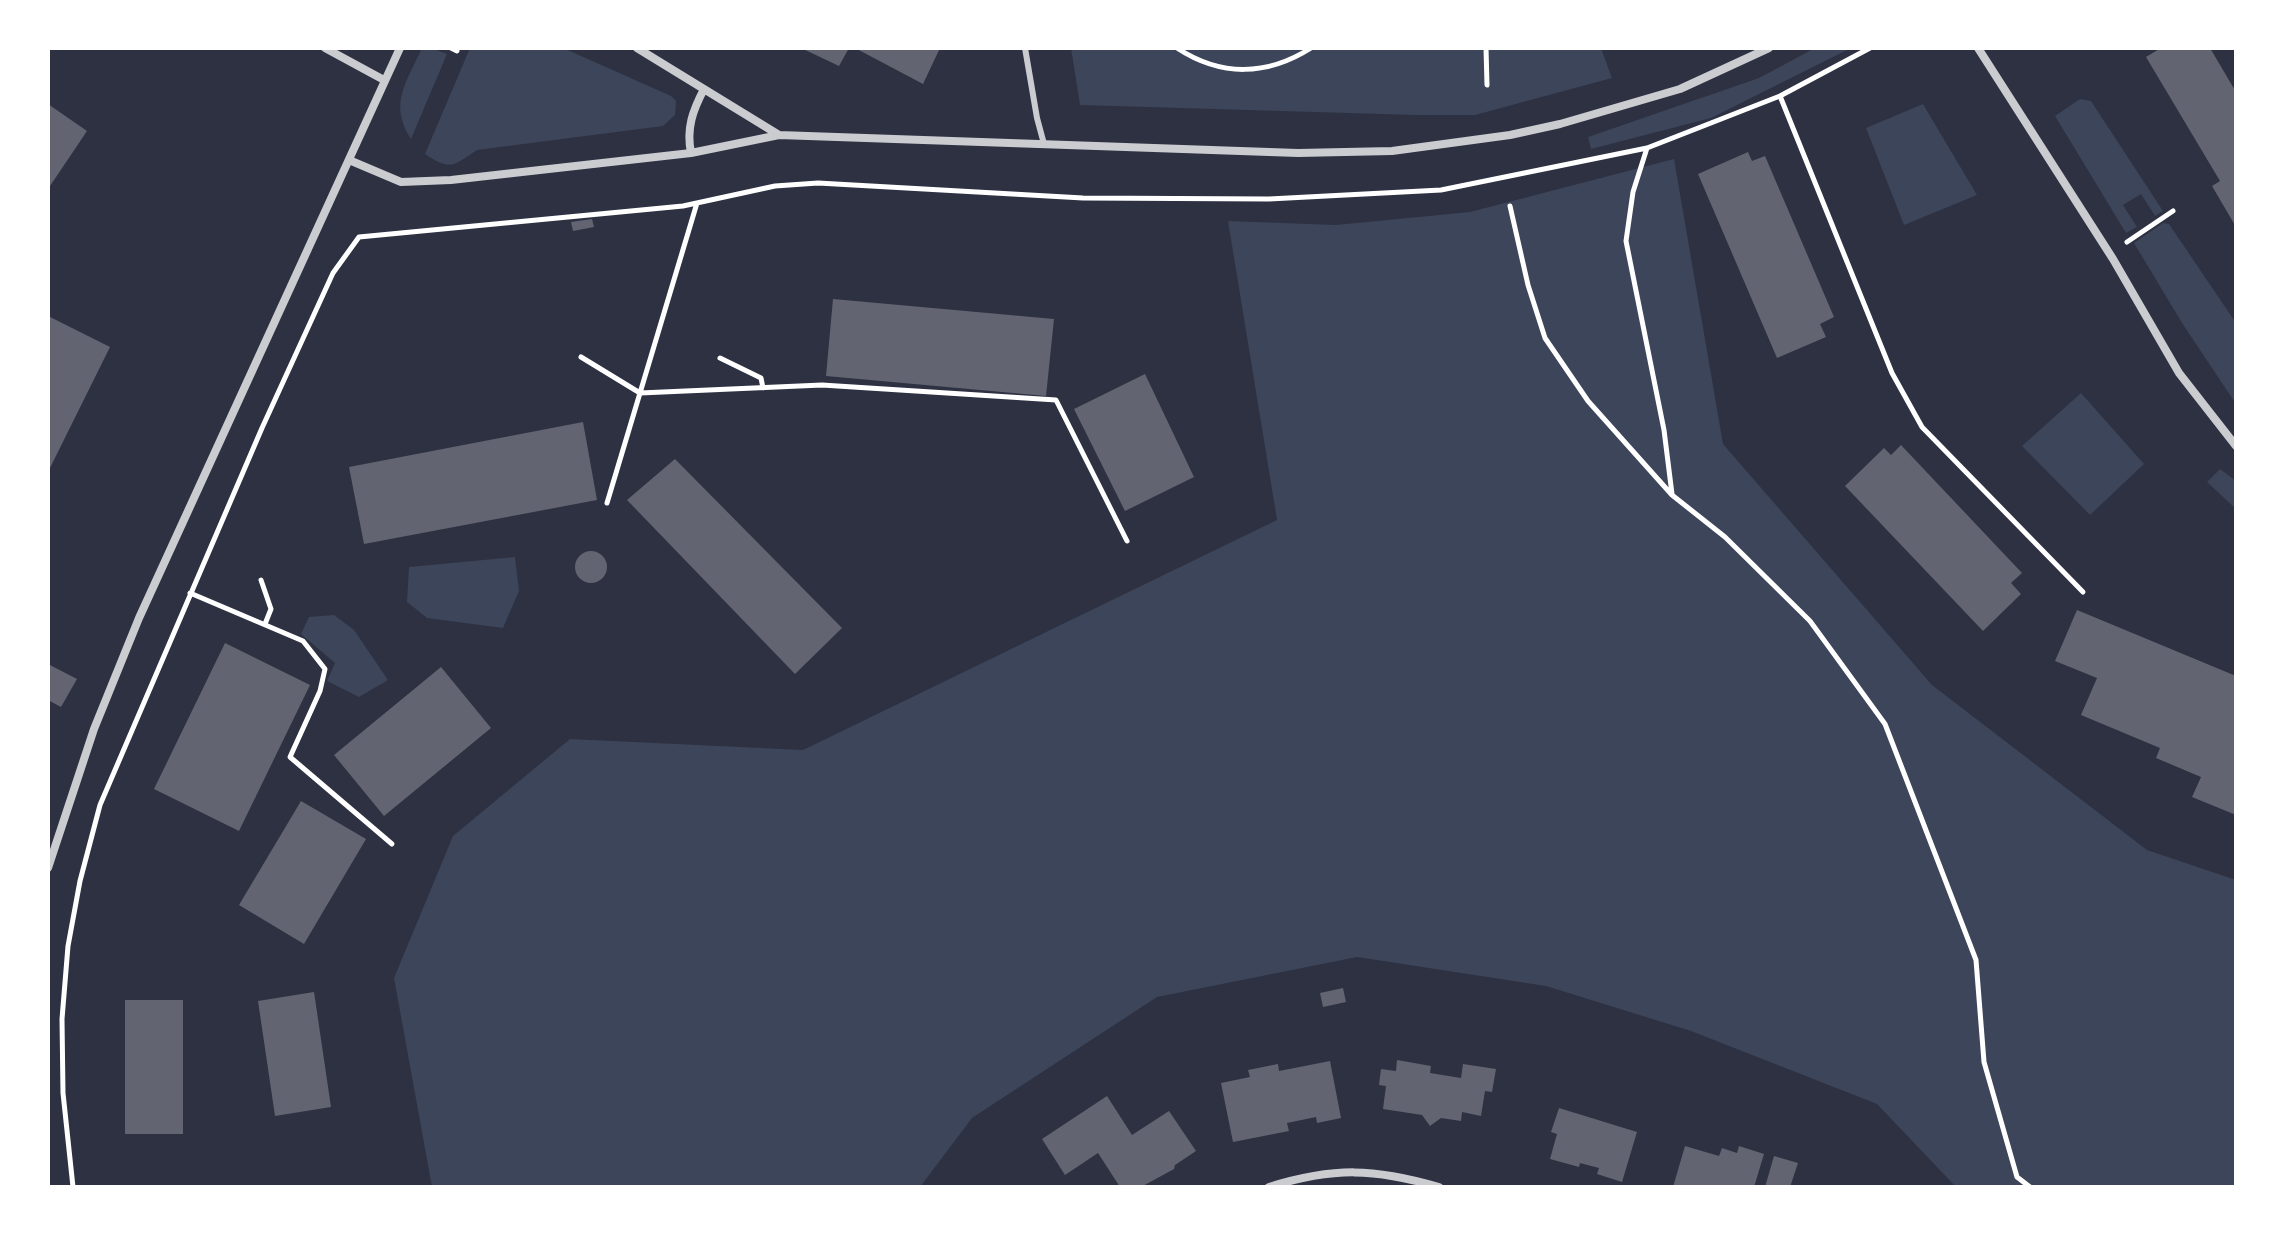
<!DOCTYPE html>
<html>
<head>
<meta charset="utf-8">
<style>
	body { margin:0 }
	#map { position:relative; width:2284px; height:1235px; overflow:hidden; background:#2d3142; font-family:Mulish,sans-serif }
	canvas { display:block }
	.frame { position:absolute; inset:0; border:50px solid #fff; pointer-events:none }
</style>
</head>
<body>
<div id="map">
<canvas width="2284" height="1235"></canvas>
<div class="frame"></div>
</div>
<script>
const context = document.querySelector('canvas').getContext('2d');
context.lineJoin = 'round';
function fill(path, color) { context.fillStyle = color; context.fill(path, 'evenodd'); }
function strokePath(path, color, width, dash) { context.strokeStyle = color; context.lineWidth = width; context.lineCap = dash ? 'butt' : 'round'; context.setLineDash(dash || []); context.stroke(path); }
const green = new Path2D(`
	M 422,48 L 431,48 L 447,54 L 411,139 C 388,104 407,81 422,48 Z
	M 470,48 L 563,48 L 671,96 L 676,101 L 675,115 L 663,126 L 477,150 C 454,165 451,172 425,154 Z
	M 1071,48 L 1601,48 L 1612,78 L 1475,115 L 1415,115 L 1080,105 Z
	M 1815,48 L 1851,48 L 1711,118 L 1591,149 L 1588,137 L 1759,78 Z
	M 2080,99 L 2091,101 L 2163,211 L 2155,216 L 2141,194 L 2123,205 L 2137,227 L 2126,233 L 2055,116 Z
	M 1923,104 L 1977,195 L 1904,225 L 1866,128 Z
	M 1674,159 L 1723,444 L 1932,685 L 2147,850 L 2236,880 L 2236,1187 L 1956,1187 L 1877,1104 L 1691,1031 L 1546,986 L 1357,957 L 1157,997 L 972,1118 L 920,1187 L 432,1187 L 394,978 L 453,836 L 570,739 L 803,750 L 1277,520 L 1228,221 L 1336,225 L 1470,212 Z
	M 2163,223 L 2169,224 L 2236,323 L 2236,404 L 2182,323 L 2134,243 Z
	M 2081,393 L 2144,464 L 2090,515 L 2022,446 Z
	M 2220,469 L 2236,481 L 2236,509 L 2207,482 Z
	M 515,557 L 519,591 L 503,628 L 427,618 L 407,602 L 409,567 Z
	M 334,615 L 354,630 L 388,680 L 359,697 L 327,681 L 335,663 L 301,634 L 309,617 Z`);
const building = new Path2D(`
	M 801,48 L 849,48 L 839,66 Z
	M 855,48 L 940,48 L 923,84 Z
	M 2161,48 L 2210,48 L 2236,92 L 2236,227 L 2212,186 L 2220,181 L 2146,57 Z
	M 48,104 L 87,131 L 48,189 Z
	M 1748,152 L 1752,161 L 1765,156 L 1834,317 L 1820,324 L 1826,337 L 1777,358 L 1698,174 Z
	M 592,219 L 594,227 L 573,231 L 571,222 Z
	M 833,299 L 1054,319 L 1046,396 L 826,376 Z
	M 48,316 L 110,347 L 48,472 Z
	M 1145,374 L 1194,477 L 1125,511 L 1074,409 Z
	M 583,422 L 597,500 L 364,544 L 349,467 Z
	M 1901,445 L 2022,573 L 2011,583 L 2021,594 L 1983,631 L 1845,486 L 1884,448 L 1891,455 Z
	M 675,459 L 842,628 L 795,674 L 627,500 Z
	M575 567a16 16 0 1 1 32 0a16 16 0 1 1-32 0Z
	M 2077,610 L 2236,676 L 2236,815 L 2192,797 L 2201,777 L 2156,758 L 2160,748 L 2081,715 L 2097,678 L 2055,661 Z
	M 225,643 L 310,685 L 239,831 L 154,789 Z
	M 48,664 L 77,679 L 61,707 L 48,700 Z
	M 441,667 L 491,728 L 384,816 L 334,755 Z
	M 301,801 L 366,839 L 304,944 L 239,905 Z
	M 1343,988 L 1346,1002 L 1323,1007 L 1320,993 Z
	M 314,992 L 331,1107 L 275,1116 L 258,1001 Z
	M 125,1000 L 183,1000 L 183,1134 L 125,1134 Z
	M 1397,1060 L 1431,1066 L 1430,1073 L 1461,1078 L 1463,1064 L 1496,1069 L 1492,1092 L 1485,1091 L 1481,1116 L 1462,1112 L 1461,1121 L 1441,1118 L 1430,1126 L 1422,1115 L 1383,1109 L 1386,1086 L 1379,1085 L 1381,1069 L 1396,1071 Z
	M 1330,1061 L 1341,1118 L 1317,1123 L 1316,1117 L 1287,1123 L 1289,1131 L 1233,1142 L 1221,1083 L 1250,1077 L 1248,1070 L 1278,1064 L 1279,1071 Z
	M 1107,1096 L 1132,1135 L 1169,1111 L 1196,1151 L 1175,1165 L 1174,1169 L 1141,1187 L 1120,1187 L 1098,1153 L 1065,1175 L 1042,1139 Z
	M 1559,1108 L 1637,1132 L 1622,1182 L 1597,1174 L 1599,1168 L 1580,1163 L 1579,1167 L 1550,1159 L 1557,1134 L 1551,1132 Z
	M 1685,1146 L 1719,1156 L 1722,1148 L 1737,1153 L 1739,1146 L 1764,1154 L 1754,1187 L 1673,1187 Z
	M 1774,1156 L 1798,1163 L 1790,1187 L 1765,1187 Z`);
const path = new Path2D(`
	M 451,48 L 457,51
	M 1177,48 C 1221,77 1267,76 1311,48
	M 1486,48 L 1487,85
	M 1780,96 L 1892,373 L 1922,427 L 2083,592
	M 1647,148 L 1633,192 L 1626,241 L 1664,430 L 1672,494
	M 1510,206 L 1528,285 L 1545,338 L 1588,401 L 1672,495 L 1725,537 L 1810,621 L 1885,724 L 1976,960 L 1984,1062 L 2017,1177 L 2030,1187
	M 2127,242 L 2173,211
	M 581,357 L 640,393 L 822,385 L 1056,400 L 1127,541
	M 720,358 L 761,378 L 763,388
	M 607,503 L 697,203
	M 261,580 L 271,609 L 265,624
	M 190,593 L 303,641 L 325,669 L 320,691 L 290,757 L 392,844
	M 73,1187 L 63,1093 L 62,1019 L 68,946 L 80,881 L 100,805 L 262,428 L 333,273 L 359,237 L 683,206 L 775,186 L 818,183 L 1083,198 L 1269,199 L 1441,190 L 1647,148 L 1780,96 L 1870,48`);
const service = new Path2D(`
	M 1025,48 L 1037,118 L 1044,144`);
const minor = new Path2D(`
	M 325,48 L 384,80
	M 637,48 L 779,135
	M 1978,48 L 2113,259 L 2179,373 L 2236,446
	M 691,153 C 686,128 693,110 704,89
	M 349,160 L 401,182 L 451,180 L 691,153 L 779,135 L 1298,153 L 1392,151 L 1510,135 L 1560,124 L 1680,89 L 1769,48
	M 48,868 L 94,729 L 139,618 L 400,48
	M 1269,1187 C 1334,1167 1374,1168 1439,1187`);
fill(green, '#3c4559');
fill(building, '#626471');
strokePath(path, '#fff', 5);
strokePath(service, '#caccd0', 6);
strokePath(minor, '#caccd0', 8);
</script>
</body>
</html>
